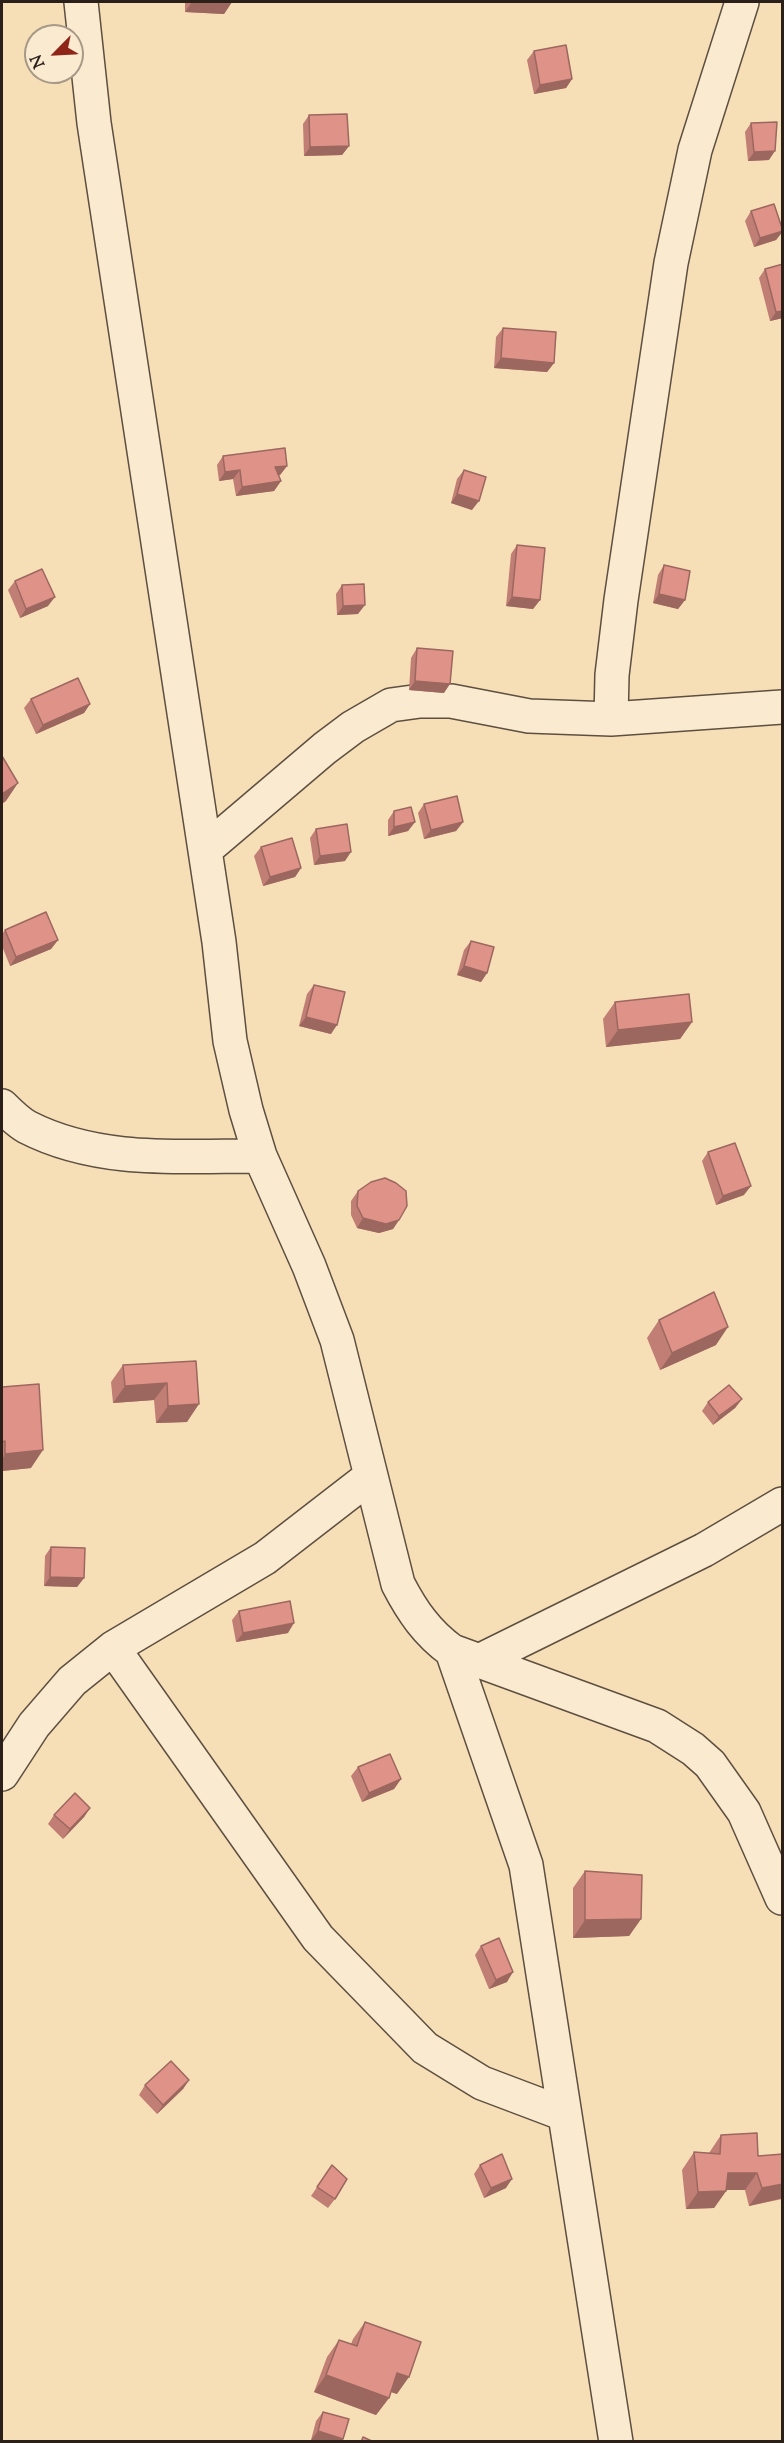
<!DOCTYPE html>
<html>
<head>
<meta charset="utf-8">
<style>
	body { margin:0 }
	#map { position:relative; width:784px; height:2443px; overflow:hidden; background:#f6dfb7; font-family:"Sorts Mill Goudy",serif }
	canvas { display:block }
	.frame { position:absolute; inset:0; border:3px solid #2b1f1a; pointer-events:none }
	.north { position:absolute; left:24px; top:24px; width:60px; height:60px; box-sizing:border-box; background:#f9ead0; border:2px solid #a79987; border-radius:50%; rotate:246deg; font-size:16px; font-weight:700; line-height:24px; text-align:center; color:#2b1f1a }
	.north::after { content:''; display:block; margin:auto; width:21px; height:27px; background:#8f2418; clip-path:polygon(50% 0,100% 100%,50% 72%,0 100%) }
</style>
</head>
<body>
<div id="map">
<canvas width="784" height="2443"></canvas>
<div class="frame"></div>
<div class="north">N</div>
</div>
<script>
const context = document.querySelector('canvas').getContext('2d');
context.lineJoin = 'round';
function strokePath(path, color, width, dash) { context.strokeStyle = color; context.lineWidth = width; context.lineCap = dash ? 'butt' : 'round'; context.setLineDash(dash || []); context.stroke(path); }
function fill(path, color) { context.fillStyle = color; context.fill(path, 'evenodd'); }
const minor = new Path2D(`
	M 81,2 L 94,123 L 219,942 L 230,1041 L 246,1110 L 260,1156 L 309,1266 L 337,1340 L 398,1584 C 412,1611 427,1633 452,1651 L 657,1726 L 693,1749 L 710,1764 L 744,1812 L 782,1898
	M 611,719 L 782,707
	M 205,850 L 325,748 L 353,727 L 391,705 L 420,701 L 451,701 L 529,716 L 611,719 L 612,675 L 621,600 L 671,263 L 695,150 L 742,2
	M 2,1106 C 9,1113 18,1122 27,1127 C 99,1164 182,1156 260,1156
	M 113,1648 L 318,1938 L 425,2048 L 482,2083 L 564,2114
	M 452,1651 L 526,1865 L 616,2442
	M 481,1660 L 704,1550 L 782,1504
	M 2,1774 L 34,1725 L 72,1681 L 113,1648 L 265,1558 L 371,1476`);
const wall = new Path2D(`
	M 185,2 L 232,2 L 224,14 L 185,12 Z
	M 534,51 L 572,79 L 566,88 L 534,94 L 527,60 Z
	M 309,115 L 349,146 L 342,155 L 304,156 L 303,124 Z
	M 751,123 L 769,160 L 748,161 L 745,132 Z
	M 751,211 L 783,231 L 776,240 L 754,247 L 745,221 Z
	M 783,264 L 783,318 L 770,321 L 759,278 L 765,269 Z
	M 503,328 L 554,363 L 547,372 L 494,368 L 496,337 Z
	M 223,456 L 287,466 L 280,475 L 278,476 L 281,481 L 274,491 L 236,496 L 233,479 L 219,481 L 217,465 Z
	M 464,470 L 472,510 L 451,503 L 457,479 Z
	M 517,545 L 540,600 L 533,609 L 506,606 L 511,554 Z
	M 664,565 L 685,600 L 678,609 L 653,603 L 658,575 Z
	M 15,581 L 48,606 L 20,618 L 8,590 Z
	M 342,585 L 358,614 L 337,615 L 336,594 Z
	M 417,648 L 444,693 L 409,690 L 411,658 Z
	M 31,699 L 90,704 L 84,713 L 36,734 L 24,708 Z
	M 424,804 L 463,822 L 456,831 L 424,839 L 418,813 Z
	M 394,811 L 415,822 L 408,831 L 388,836 L 388,820 Z
	M 316,829 L 345,861 L 314,865 L 310,838 Z
	M 261,847 L 301,868 L 295,877 L 263,886 L 254,856 Z
	M 5,930 L 58,940 L 51,949 L 10,966 L 2,946 L 2,934 Z
	M 471,941 L 487,973 L 481,982 L 457,975 L 464,950 Z
	M 314,985 L 331,1034 L 299,1026 L 307,994 Z
	M 615,1002 L 692,1022 L 680,1039 L 606,1047 L 603,1019 Z
	M 708,1152 L 744,1195 L 716,1205 L 702,1161 Z
	M 358,1191 L 399,1220 L 393,1229 L 379,1233 L 357,1228 L 351,1215 L 351,1201 Z
	M 659,1320 L 716,1345 L 660,1370 L 647,1338 Z
	M 196,1361 L 187,1422 L 156,1423 L 154,1400 L 113,1403 L 111,1382 L 123,1365 Z
	M 2,1387 L 31,1468 L 2,1471 Z
	M 742,1399 L 735,1408 L 713,1425 L 702,1411 L 708,1402 Z
	M 51,1547 L 84,1578 L 77,1587 L 44,1586 L 45,1556 Z
	M 239,1611 L 288,1633 L 236,1642 L 232,1620 Z
	M 358,1767 L 401,1779 L 394,1789 L 362,1802 L 351,1776 Z
	M 90,1808 L 84,1817 L 63,1839 L 48,1824 L 54,1815 Z
	M 585,1871 L 641,1919 L 629,1936 L 573,1938 L 573,1888 Z
	M 481,1946 L 507,1982 L 489,1989 L 475,1955 Z
	M 189,2080 L 183,2089 L 157,2114 L 139,2095 L 145,2085 Z
	M 721,2135 L 758,2156 L 782,2199 L 749,2206 L 745,2190 L 727,2190 L 714,2208 L 686,2209 L 682,2170 L 694,2152 L 709,2153 Z
	M 332,2165 L 335,2199 L 328,2208 L 311,2196 Z
	M 480,2165 L 506,2188 L 484,2198 L 474,2174 Z
	M 365,2322 L 397,2394 L 391,2392 L 389,2398 L 376,2415 L 314,2392 L 327,2357 L 339,2340 L 351,2344 L 353,2339 Z
	M 323,2412 L 343,2439 L 341,2442 L 315,2442 L 311,2440 L 316,2421 Z`);
const shadedWall = new Path2D(`
	M 192,2 L 232,2 L 224,14 L 185,12 Z
	M 572,79 L 566,88 L 534,94 L 540,85 Z
	M 349,146 L 342,155 L 304,156 L 310,147 Z
	M 775,151 L 769,160 L 748,161 L 754,152 Z
	M 783,231 L 776,240 L 754,247 L 760,238 Z
	M 783,311 L 783,318 L 770,321 L 776,312 Z
	M 501,358 L 554,363 L 547,372 L 494,368 Z
	M 287,466 L 280,475 L 268,477 L 275,467 Z
	M 240,470 L 233,479 L 219,481 L 225,472 Z
	M 281,481 L 274,491 L 236,496 L 242,487 Z
	M 457,494 L 479,501 L 472,510 L 451,503 Z
	M 659,594 L 685,600 L 678,609 L 653,603 Z
	M 55,597 L 48,606 L 20,618 L 26,609 Z
	M 512,597 L 540,600 L 533,609 L 506,606 Z
	M 365,605 L 358,614 L 337,615 L 343,606 Z
	M 415,681 L 450,684 L 444,693 L 409,690 Z
	M 90,704 L 84,713 L 36,734 L 43,725 Z
	M 18,783 L 6,801 L 2,804 L 2,794 Z
	M 415,822 L 408,831 L 388,836 L 394,827 Z
	M 463,822 L 456,831 L 424,839 L 431,830 Z
	M 351,852 L 345,861 L 314,865 L 320,856 Z
	M 301,868 L 295,877 L 263,886 L 270,877 Z
	M 58,940 L 51,949 L 10,966 L 16,957 Z
	M 464,966 L 487,973 L 481,982 L 457,975 Z
	M 306,1017 L 337,1025 L 331,1034 L 299,1026 Z
	M 692,1022 L 680,1039 L 606,1047 L 618,1030 Z
	M 751,1186 L 744,1195 L 716,1205 L 723,1196 Z
	M 363,1218 L 399,1220 L 393,1229 L 379,1233 L 357,1228 Z
	M 728,1327 L 716,1345 L 660,1370 L 672,1353 Z
	M 167,1383 L 154,1400 L 113,1403 L 125,1386 Z
	M 742,1399 L 735,1408 L 713,1425 L 719,1416 Z
	M 199,1404 L 187,1422 L 156,1423 L 168,1406 Z
	M 43,1450 L 31,1468 L 2,1471 L 2,1460 L 5,1454 Z
	M 50,1577 L 84,1578 L 77,1587 L 44,1586 Z
	M 294,1623 L 288,1633 L 236,1642 L 243,1633 Z
	M 401,1779 L 394,1789 L 362,1802 L 369,1793 Z
	M 90,1808 L 84,1817 L 63,1839 L 70,1829 Z
	M 641,1919 L 629,1936 L 573,1938 L 585,1920 Z
	M 513,1972 L 507,1982 L 489,1989 L 496,1980 Z
	M 189,2080 L 183,2089 L 157,2114 L 163,2105 Z
	M 728,2173 L 757,2173 L 745,2190 L 716,2190 Z
	M 512,2179 L 506,2188 L 484,2198 L 491,2188 Z
	M 783,2184 L 783,2198 L 749,2206 L 762,2188 Z
	M 726,2191 L 714,2208 L 686,2209 L 698,2192 Z
	M 397,2373 L 409,2377 L 397,2394 L 385,2390 Z
	M 326,2375 L 389,2398 L 376,2415 L 314,2392 Z
	M 318,2431 L 343,2439 L 341,2442 L 315,2442 L 311,2440 Z`);
const building = new Path2D(`
	M 566,45 L 572,79 L 540,85 L 534,51 Z
	M 347,114 L 349,146 L 310,147 L 309,115 Z
	M 777,122 L 775,151 L 754,152 L 751,123 Z
	M 774,204 L 783,231 L 760,238 L 751,211 Z
	M 783,264 L 783,311 L 776,312 L 765,269 Z
	M 503,328 L 556,332 L 554,363 L 501,358 Z
	M 285,448 L 287,466 L 275,467 L 281,481 L 242,487 L 240,470 L 225,472 L 223,456 Z
	M 464,470 L 486,477 L 479,501 L 457,494 Z
	M 517,545 L 545,548 L 540,600 L 512,597 Z
	M 664,565 L 690,571 L 685,600 L 659,594 Z
	M 42,569 L 55,597 L 26,609 L 15,581 Z
	M 364,584 L 365,605 L 343,606 L 342,585 Z
	M 417,648 L 453,651 L 450,684 L 415,681 Z
	M 78,678 L 90,704 L 43,725 L 31,699 Z
	M 2,756 L 18,783 L 2,794 Z
	M 457,796 L 463,822 L 431,830 L 424,804 Z
	M 411,807 L 415,822 L 394,827 L 394,811 Z
	M 347,824 L 351,852 L 320,856 L 316,829 Z
	M 292,838 L 301,868 L 270,877 L 261,847 Z
	M 46,912 L 58,940 L 16,957 L 5,930 Z
	M 471,941 L 494,947 L 487,973 L 464,966 Z
	M 314,985 L 345,992 L 337,1025 L 306,1017 Z
	M 689,994 L 692,1022 L 618,1030 L 615,1002 Z
	M 735,1143 L 751,1186 L 723,1196 L 708,1152 Z
	M 385,1178 L 396,1183 L 406,1191 L 407,1206 L 399,1220 L 386,1224 L 363,1218 L 357,1206 L 358,1191 L 371,1182 Z
	M 714,1292 L 728,1327 L 672,1353 L 659,1320 Z
	M 196,1361 L 199,1404 L 168,1406 L 167,1383 L 125,1386 L 123,1365 Z
	M 39,1384 L 43,1450 L 5,1454 L 5,1441 L 2,1442 L 2,1387 Z
	M 729,1385 L 742,1399 L 719,1416 L 708,1402 Z
	M 51,1547 L 85,1548 L 84,1578 L 50,1577 Z
	M 290,1601 L 294,1623 L 243,1633 L 239,1611 Z
	M 390,1754 L 401,1779 L 369,1793 L 358,1767 Z
	M 75,1793 L 90,1808 L 70,1829 L 54,1815 Z
	M 585,1871 L 642,1875 L 641,1919 L 585,1920 Z
	M 499,1938 L 513,1972 L 496,1980 L 481,1946 Z
	M 171,2061 L 189,2080 L 163,2105 L 145,2085 Z
	M 757,2133 L 758,2156 L 783,2154 L 783,2184 L 762,2188 L 757,2173 L 728,2173 L 726,2191 L 698,2192 L 694,2152 L 720,2154 L 721,2135 Z
	M 502,2154 L 512,2179 L 491,2188 L 480,2165 Z
	M 332,2165 L 347,2179 L 335,2199 L 317,2187 Z
	M 365,2322 L 421,2342 L 409,2377 L 397,2373 L 389,2398 L 326,2375 L 339,2340 L 357,2346 Z
	M 323,2412 L 349,2419 L 343,2439 L 318,2431 Z
	M 363,2437 L 374,2442 L 361,2442 Z`);
strokePath(minor, '#5e4f41', 36);
strokePath(minor, '#f9ead0', 33);
fill(wall, '#c07e75');
fill(shadedWall, '#9c675f');
fill(building, '#df9388');
strokePath(building, '#9c675f', 1.5);
</script>
</body>
</html>
